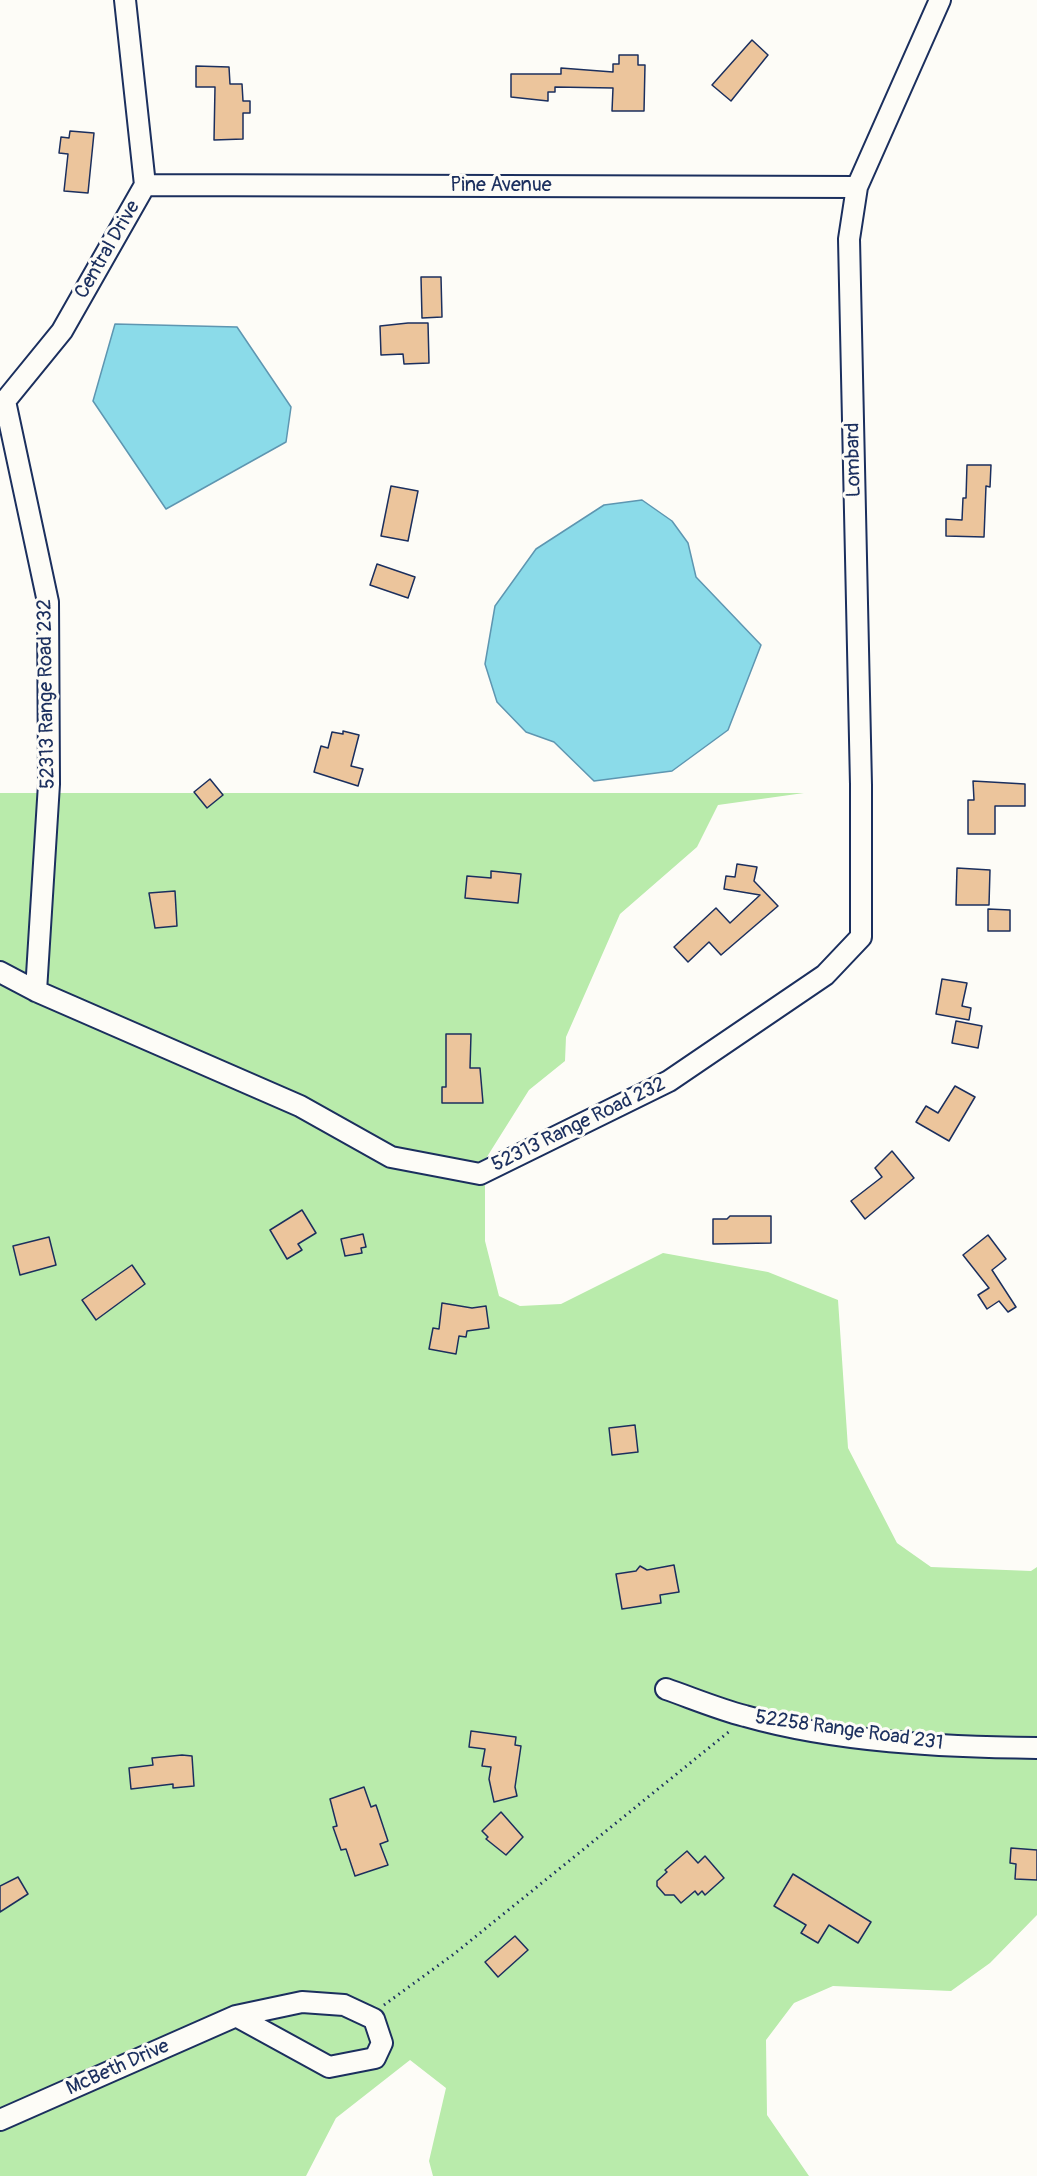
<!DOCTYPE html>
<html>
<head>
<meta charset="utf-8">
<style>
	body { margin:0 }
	canvas { display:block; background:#fdfcf7 }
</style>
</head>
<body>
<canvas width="1037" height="2176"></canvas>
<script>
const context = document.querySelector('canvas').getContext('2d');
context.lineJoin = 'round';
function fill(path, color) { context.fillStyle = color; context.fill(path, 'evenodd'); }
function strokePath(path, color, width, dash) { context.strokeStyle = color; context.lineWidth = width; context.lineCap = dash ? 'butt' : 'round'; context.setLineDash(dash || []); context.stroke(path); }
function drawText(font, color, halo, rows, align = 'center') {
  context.font = font + ' Pangolin,sans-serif'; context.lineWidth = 6; context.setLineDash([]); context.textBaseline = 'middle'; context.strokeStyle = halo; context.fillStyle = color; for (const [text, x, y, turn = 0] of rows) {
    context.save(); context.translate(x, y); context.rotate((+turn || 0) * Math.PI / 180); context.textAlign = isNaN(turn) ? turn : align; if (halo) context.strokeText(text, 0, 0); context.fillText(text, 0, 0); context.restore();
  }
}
const green = new Path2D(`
	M 0,793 L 804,793 L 718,805 L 697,847 L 620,914 L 566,1037 L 565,1061 L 529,1090 L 485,1160 L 485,1241 L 499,1296 L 520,1306 L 561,1304 L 663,1253 L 768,1272 L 838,1300 L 848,1448 L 897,1543 L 931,1567 L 1031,1571 L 1037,1567 L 1037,1915 L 990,1963 L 951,1991 L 833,1986 L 794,2003 L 766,2040 L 767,2115 L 809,2176 L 433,2176 L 429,2161 L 446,2088 L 410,2060 L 336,2118 L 306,2176 L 0,2176 Z`);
const water = new Path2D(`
	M 115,324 L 237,327 L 291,407 L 286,442 L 166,509 L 93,401 Z
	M 642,500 L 672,521 L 688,543 L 696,577 L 761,645 L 728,730 L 672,771 L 594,781 L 554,742 L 526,732 L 497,702 L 485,664 L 495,606 L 536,549 L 604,505 Z`);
const building = new Path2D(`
	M 752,40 L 768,55 L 731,101 L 712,85 Z
	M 619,55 L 638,55 L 638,65 L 645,65 L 644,111 L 612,111 L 613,88 L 555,87 L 555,92 L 548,92 L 548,101 L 511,97 L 511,74 L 561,74 L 561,68 L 613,72 L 613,64 L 619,64 Z
	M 196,66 L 229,67 L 230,84 L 242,84 L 243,101 L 250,101 L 250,113 L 243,113 L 243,139 L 214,140 L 215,87 L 196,87 Z
	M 70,131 L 94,133 L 88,193 L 64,191 L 68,154 L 59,153 L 61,137 L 69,138 Z
	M 421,277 L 441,277 L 442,317 L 422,318 Z
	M 408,323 L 428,323 L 429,363 L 404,364 L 403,354 L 381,355 L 380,326 Z
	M 967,465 L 991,465 L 990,487 L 986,486 L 984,537 L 946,536 L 946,519 L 962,520 L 963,498 L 966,498 Z
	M 391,486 L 418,491 L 408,541 L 381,536 Z
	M 377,564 L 415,577 L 408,598 L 370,585 Z
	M 343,731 L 359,735 L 351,766 L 363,769 L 358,786 L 314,772 L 321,746 L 328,748 L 332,732 L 343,734 Z
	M 210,779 L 223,795 L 207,808 L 194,792 Z
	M 973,781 L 1025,784 L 1025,806 L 995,806 L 995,834 L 968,834 L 968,800 L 974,800 Z
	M 737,864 L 757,867 L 754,881 L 778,906 L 721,955 L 709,942 L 688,962 L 674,947 L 716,908 L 730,923 L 760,895 L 724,889 L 726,876 L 735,877 Z
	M 957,868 L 990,870 L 989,905 L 956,905 Z
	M 491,871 L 521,874 L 518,903 L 465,898 L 467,876 L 491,878 Z
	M 175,891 L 177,926 L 155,928 L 149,893 Z
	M 988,909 L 1010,910 L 1010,931 L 988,931 Z
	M 942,979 L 967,983 L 962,1006 L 971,1008 L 969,1020 L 936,1014 Z
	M 956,1021 L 982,1026 L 978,1048 L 952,1043 Z
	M 446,1034 L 471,1034 L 470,1068 L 480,1068 L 483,1103 L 442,1103 L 442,1087 L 446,1087 Z
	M 955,1086 L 975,1097 L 949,1141 L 916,1122 L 926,1106 L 938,1113 Z
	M 892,1151 L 914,1178 L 865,1219 L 851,1201 L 882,1177 L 875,1168 Z
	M 302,1210 L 316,1233 L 298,1244 L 302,1250 L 287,1259 L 270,1230 Z
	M 730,1216 L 771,1216 L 771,1243 L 713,1244 L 713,1219 L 727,1219 Z
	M 363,1234 L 366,1247 L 361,1248 L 362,1253 L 345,1256 L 341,1239 Z
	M 988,1235 L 1006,1259 L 992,1270 L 1016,1307 L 1008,1312 L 999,1301 L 987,1309 L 978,1295 L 989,1288 L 963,1255 Z
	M 49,1237 L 56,1265 L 20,1275 L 13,1246 Z
	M 132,1265 L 145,1284 L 96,1320 L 82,1300 Z
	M 442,1303 L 472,1308 L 486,1306 L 489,1328 L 467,1331 L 466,1337 L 459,1336 L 456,1354 L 429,1349 L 433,1328 L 439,1329 Z
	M 635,1425 L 638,1452 L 612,1455 L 609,1428 Z
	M 674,1565 L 679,1592 L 660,1595 L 661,1603 L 622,1609 L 616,1574 L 636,1571 L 640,1566 L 647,1570 Z
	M 471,1731 L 516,1737 L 515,1745 L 521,1746 L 515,1787 L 517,1796 L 494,1802 L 489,1779 L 491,1767 L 482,1766 L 485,1749 L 469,1747 Z
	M 182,1755 L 192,1756 L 194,1786 L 173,1788 L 173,1784 L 131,1789 L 129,1768 L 153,1765 L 152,1758 Z
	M 364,1787 L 371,1807 L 376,1805 L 388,1841 L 380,1844 L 388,1865 L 355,1876 L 346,1849 L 341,1850 L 333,1827 L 337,1826 L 330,1799 Z
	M 501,1812 L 523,1837 L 506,1855 L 486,1839 L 488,1837 L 482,1831 Z
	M 1011,1848 L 1037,1850 L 1037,1880 L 1015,1879 L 1016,1864 L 1010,1863 Z
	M 687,1851 L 698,1863 L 705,1856 L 724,1878 L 705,1895 L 702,1891 L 698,1895 L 695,1891 L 681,1903 L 674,1895 L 665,1895 L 657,1886 L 657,1881 L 667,1872 L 665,1870 Z
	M 793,1874 L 871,1922 L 858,1943 L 829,1925 L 818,1943 L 801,1933 L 806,1925 L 774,1906 Z
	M 18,1877 L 28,1894 L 0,1912 L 0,1886 Z
	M 515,1936 L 528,1950 L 498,1977 L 485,1962 Z`);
const path = new Path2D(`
	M 384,2005 L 454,1954 L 731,1730`);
const minor = new Path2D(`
	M 145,185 L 857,187
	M 5,401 L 48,602 L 49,784 L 36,991
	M 0,402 L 5,401 L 62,331 L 145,185 L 125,0
	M 0,972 L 36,991 L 300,1106 L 391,1157 L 480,1174 L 669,1081 L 825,975 L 861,937 L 861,785 L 849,239 L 857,187 L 940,0
	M 666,1689 C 692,1698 718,1709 745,1716 C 836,1742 943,1747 1037,1748
	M 0,2120 L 236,2016 L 302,2002 L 344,2005 L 374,2019 L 382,2043 L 375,2058 L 329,2067 L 236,2016`);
const streetNames = [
	["Pine Avenue",501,186],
	["Central Drive",108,250,-60],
	["Lombard",854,460,-91],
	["52313 Range Road 232",47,694,-91],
	["52313 Range Road 232",579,1125,-26],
	["52258 Range Road 231",849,1731,8],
	["McBeth Drive",118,2068,-24]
];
fill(green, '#b9ebab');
fill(water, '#8bdbe9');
strokePath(water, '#5e96b1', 1.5);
fill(building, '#ecc59c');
strokePath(building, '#1b2f5e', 1.5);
strokePath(minor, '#1b2f5e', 24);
strokePath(path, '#1b2f5e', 3, [1.5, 4.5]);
strokePath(minor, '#fdfcf7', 20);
drawText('20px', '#1b2f5e', '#fdfcf7', streetNames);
</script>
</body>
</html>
